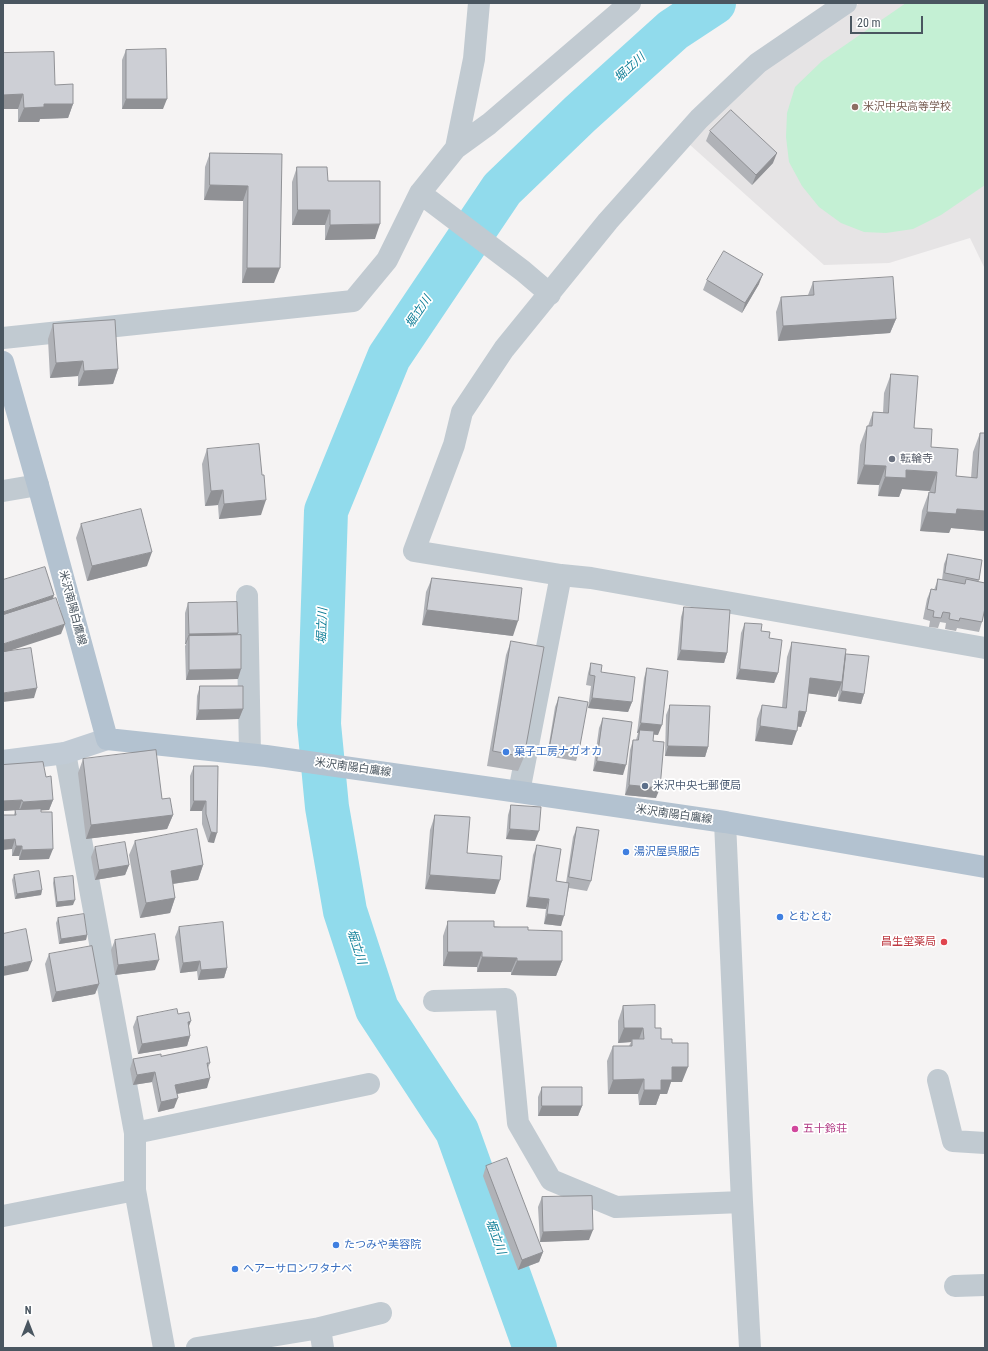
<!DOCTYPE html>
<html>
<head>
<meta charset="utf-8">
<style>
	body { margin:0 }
	#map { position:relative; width:988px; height:1351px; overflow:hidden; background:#f5f3f3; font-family:"Roboto Condensed",sans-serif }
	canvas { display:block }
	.frame { position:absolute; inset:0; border:4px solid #4a5660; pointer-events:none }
	.north { position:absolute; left:8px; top:1303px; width:40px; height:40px; -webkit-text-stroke:3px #fff; paint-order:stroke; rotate:0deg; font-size:11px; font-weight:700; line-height:16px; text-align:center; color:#4a5660 }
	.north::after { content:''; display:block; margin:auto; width:14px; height:18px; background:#4a5660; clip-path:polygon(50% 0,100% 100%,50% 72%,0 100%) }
	.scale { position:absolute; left:850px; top:16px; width:73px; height:18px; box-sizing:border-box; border:2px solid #4a5660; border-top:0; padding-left:5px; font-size:12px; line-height:14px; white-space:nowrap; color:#4a5660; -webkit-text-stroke:3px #fff; paint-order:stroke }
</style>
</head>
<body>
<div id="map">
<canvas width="988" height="1351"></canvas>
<div class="frame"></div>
<div class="north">N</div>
<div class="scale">20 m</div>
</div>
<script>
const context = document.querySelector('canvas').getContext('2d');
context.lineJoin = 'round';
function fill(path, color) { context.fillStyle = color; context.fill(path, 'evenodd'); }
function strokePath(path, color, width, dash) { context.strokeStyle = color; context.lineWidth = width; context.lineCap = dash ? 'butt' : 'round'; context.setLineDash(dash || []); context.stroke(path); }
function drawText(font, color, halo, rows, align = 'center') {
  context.font = font + ' "Roboto Condensed","Noto Sans JP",sans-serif'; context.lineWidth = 3.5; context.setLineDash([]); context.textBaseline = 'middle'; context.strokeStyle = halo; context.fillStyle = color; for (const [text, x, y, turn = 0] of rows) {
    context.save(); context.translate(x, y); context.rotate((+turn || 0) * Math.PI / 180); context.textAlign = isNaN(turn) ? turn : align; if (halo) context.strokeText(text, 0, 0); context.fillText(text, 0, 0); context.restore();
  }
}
const education = new Path2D(`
	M 860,3 L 985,3 L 985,269 L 970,238 L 889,263 L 824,265 L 689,144 L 760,70 Z`);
const green = new Path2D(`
	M 906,3 L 985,3 L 985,185 L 941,215 L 913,229 L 886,233 L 864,232 L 841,223 L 819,207 L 802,186 L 789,162 L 786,137 L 787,113 L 795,87 L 822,61 Z`);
const river = new Path2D(`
	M 535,1348 L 457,1131 L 377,1009 L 345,911 L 327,807 L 319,724 L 326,511 L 389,357 L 502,189 L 580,114 L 673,30 L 714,3`);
const minor = new Path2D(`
	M 846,3 L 758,63 L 699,119 L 608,221 L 504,349 L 462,412 L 454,445 L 414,551 L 561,575 L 591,578 L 985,648
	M 456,148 L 474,59 L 479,3
	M 420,193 L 523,271 L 550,294
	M 3,338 L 353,301 L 387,260 L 420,193 L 456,148 L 489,124 L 630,3
	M 3,491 L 38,485
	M 247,596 L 250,754
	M 65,753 L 135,1133 L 135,1190 L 164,1348
	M 519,792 L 561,575
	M 725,822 L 742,1202 L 750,1348
	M 434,1001 L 506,999 L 518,1123 L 551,1180 L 616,1207 L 742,1202
	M 938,1080 L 953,1141 L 985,1143
	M 135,1133 L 369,1084
	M 3,1216 L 135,1190
	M 955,1286 L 985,1285
	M 320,1328 L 323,1348
	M 197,1348 L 320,1328 L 381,1313`);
const secondary = new Path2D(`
	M 3,761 L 65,753 L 107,739`);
const primary = new Path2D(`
	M 3,362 L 38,485 L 107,739 L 266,756 L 519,792 L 725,822 L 985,867`);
const wall = new Path2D(`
	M 126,50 L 163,109 L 122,109 L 122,60 Z
	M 3,53 L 55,85 L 73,104 L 68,118 L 40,119 L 39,122 L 18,122 L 18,109 L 3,109 Z
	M 710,131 L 773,163 L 752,185 L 706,141 Z
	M 210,153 L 282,154 L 274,283 L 242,283 L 243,201 L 204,200 L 205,167 Z
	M 297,167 L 328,181 L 375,239 L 325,240 L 325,225 L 292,225 L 292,182 Z
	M 707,280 L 759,284 L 742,313 L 703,290 Z
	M 813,282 L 896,319 L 890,333 L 778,341 L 776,312 L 781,297 L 808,295 Z
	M 53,324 L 118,369 L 113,384 L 78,386 L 78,376 L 50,378 L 48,339 Z
	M 891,374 L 914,428 L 956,476 L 971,478 L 973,452 L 980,433 L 985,433 L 985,531 L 951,528 L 949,533 L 920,531 L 922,511 L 929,492 L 930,493 L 930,491 L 902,489 L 899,497 L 878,496 L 879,485 L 857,484 L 860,445 L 867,426 L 868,426 L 873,412 L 883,413 L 884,393 Z
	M 207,449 L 262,475 L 261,515 L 219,519 L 218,505 L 205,506 L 202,464 Z
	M 81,524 L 147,566 L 87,581 L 76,538 Z
	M 948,554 L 979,580 L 978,582 L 982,622 L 979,632 L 957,628 L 956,631 L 945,629 L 946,623 L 940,622 L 938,628 L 929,627 L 930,621 L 923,619 L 927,599 L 931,589 L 934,590 L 938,579 L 942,580 L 944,564 Z
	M 432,578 L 513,636 L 422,625 L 426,592 Z
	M 188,603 L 237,635 L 238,679 L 186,680 L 185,646 L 186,644 L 185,644 L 185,613 Z
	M 684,607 L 727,653 L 724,663 L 677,660 L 681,617 Z
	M 745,623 L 761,631 L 769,638 L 778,673 L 774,683 L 736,679 L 741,633 Z
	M 511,641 L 524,757 L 518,771 L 487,766 L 506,655 Z
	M 792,642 L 845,656 L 864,694 L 861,704 L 838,701 L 839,689 L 836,697 L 808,693 L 806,712 L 801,727 L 797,726 L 792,745 L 755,741 L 757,719 L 762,705 L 782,707 L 787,657 Z
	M 591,663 L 632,702 L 628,712 L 588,708 L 591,686 L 586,685 L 588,673 Z
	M 647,668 L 658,735 L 653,734 L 653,741 L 656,798 L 625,795 L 630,750 L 633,740 L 636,740 L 638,733 L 637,733 L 644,678 Z
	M 200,686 L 243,709 L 239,719 L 196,720 L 197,696 Z
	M 559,697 L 579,751 L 576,761 L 547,756 L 555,707 Z
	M 670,705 L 708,747 L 705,757 L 665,756 L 666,715 Z
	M 603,718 L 623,775 L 593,771 L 599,728 Z
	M 83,759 L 162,799 L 173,815 L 167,829 L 86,839 L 78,773 Z
	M 3,765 L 46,777 L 53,800 L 49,810 L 41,810 L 41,812 L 49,859 L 19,860 L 19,856 L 12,856 L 12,849 L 14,815 L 15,810 L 3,811 Z
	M 194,766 L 218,766 L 214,843 L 208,842 L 202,824 L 202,811 L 190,811 L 190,776 Z
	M 511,805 L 535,841 L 506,839 L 508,815 Z
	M 435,815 L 467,853 L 495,894 L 425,889 L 430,830 Z
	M 577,827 L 591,881 L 587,891 L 569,888 L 561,926 L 544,924 L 546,909 L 526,907 L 533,855 L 537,845 L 556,881 L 566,883 L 573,837 Z
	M 135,841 L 203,865 L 198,880 L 173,884 L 175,898 L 170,913 L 140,918 L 129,855 Z
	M 95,847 L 129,865 L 125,875 L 95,880 L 91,857 Z
	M 14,875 L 42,890 L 41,895 L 15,899 L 12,880 Z
	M 54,878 L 73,905 L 56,907 L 53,883 Z
	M 58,918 L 87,935 L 86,940 L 59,944 L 56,923 Z
	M 448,921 L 528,930 L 562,961 L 556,976 L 511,975 L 511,972 L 477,972 L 477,967 L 443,966 L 443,936 Z
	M 179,927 L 227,968 L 224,978 L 198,980 L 197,971 L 180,973 L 175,937 Z
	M 115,940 L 155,970 L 115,975 L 111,950 Z
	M 49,954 L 99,984 L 95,994 L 52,1002 L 45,964 Z
	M 623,1006 L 655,1028 L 661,1039 L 672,1043 L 682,1082 L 671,1082 L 667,1094 L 660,1094 L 656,1105 L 639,1105 L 638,1094 L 608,1094 L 607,1061 L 613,1046 L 629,1046 L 631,1042 L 618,1043 L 618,1021 Z
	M 178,1014 L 189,1027 L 190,1036 L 187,1046 L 138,1054 L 133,1027 L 137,1017 Z
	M 161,1056 L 210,1063 L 208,1068 L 207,1088 L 177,1094 L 174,1108 L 158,1112 L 152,1082 L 133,1085 L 130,1069 L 133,1059 Z
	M 542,1087 L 582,1106 L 578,1116 L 538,1116 L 538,1097 Z
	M 486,1166 L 543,1252 L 539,1262 L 518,1270 L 483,1176 Z
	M 542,1197 L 589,1240 L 540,1242 L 538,1207 Z`);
const shadedWall = new Path2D(`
	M 23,94 L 18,109 L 3,109 L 3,95 Z
	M 126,99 L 167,99 L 163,109 L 122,109 Z
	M 44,104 L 73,104 L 68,118 L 40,119 L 39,122 L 18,122 L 24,108 Z
	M 777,153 L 773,163 L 752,185 L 756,175 Z
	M 210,185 L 248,186 L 243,201 L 204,200 Z
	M 298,210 L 330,210 L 325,225 L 292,225 Z
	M 380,224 L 375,239 L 325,240 L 330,225 Z
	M 247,268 L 280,268 L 274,283 L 242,283 Z
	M 763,274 L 759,284 L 742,313 L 745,303 Z
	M 896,319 L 890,333 L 778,341 L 783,326 Z
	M 83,361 L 78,376 L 50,378 L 56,363 Z
	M 118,369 L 113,384 L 78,386 L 84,371 Z
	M 864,465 L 886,466 L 879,485 L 857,484 Z
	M 906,470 L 937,472 L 930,491 L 902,489 L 899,497 L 878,496 L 885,477 Z
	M 223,490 L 218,505 L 205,506 L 211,491 Z
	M 266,500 L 261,515 L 219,519 L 224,504 Z
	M 957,509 L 985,511 L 985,531 L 951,528 L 949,533 L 920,531 L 927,512 Z
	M 152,552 L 147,566 L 87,581 L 92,566 Z
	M 54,595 L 51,605 L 3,620 L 3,612 Z
	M 427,610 L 518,621 L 513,636 L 422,625 Z
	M 65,624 L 61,634 L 3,653 L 3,644 Z
	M 238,633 L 234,643 L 189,636 L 186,644 L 185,644 L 189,634 Z
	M 681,650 L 727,653 L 724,663 L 677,660 Z
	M 241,669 L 238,679 L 186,680 L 189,670 Z
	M 740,669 L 778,673 L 774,683 L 736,679 Z
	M 810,678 L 842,682 L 836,697 L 805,693 Z
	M 37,688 L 34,698 L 3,702 L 3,693 Z
	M 842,691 L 864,694 L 861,704 L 838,701 Z
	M 592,698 L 632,702 L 628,712 L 588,708 Z
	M 243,709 L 239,719 L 196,720 L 199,710 Z
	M 799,711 L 806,712 L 801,727 L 794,726 Z
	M 641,723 L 662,725 L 658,735 L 639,733 L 640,730 L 638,733 L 637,733 Z
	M 760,726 L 797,731 L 792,745 L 755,741 Z
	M 668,746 L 708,747 L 705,757 L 665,756 Z
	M 597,761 L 626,765 L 623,775 L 593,771 Z
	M 629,785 L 660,788 L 656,798 L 625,795 Z
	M 22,800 L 19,810 L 3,811 L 3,801 Z
	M 53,800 L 49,810 L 19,812 L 23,802 Z
	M 194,801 L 206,801 L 202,811 L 190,811 Z
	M 173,815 L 167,829 L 86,839 L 91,825 Z
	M 510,829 L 539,831 L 535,841 L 506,839 Z
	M 211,832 L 217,833 L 214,843 L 208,842 Z
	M 15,839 L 12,849 L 3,850 L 3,840 Z
	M 16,846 L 22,846 L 19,856 L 12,856 Z
	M 53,849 L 49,859 L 19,860 L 22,850 Z
	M 129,865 L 125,875 L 95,880 L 99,870 Z
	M 203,865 L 198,880 L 165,885 L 171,871 Z
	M 430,875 L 500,880 L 495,894 L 425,889 Z
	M 42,890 L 41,895 L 15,899 L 17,894 Z
	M 529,897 L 549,899 L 546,909 L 526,907 Z
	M 175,898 L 170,913 L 140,918 L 146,903 Z
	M 75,900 L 73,905 L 56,907 L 57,902 Z
	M 547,914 L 564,916 L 561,926 L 544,924 Z
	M 87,935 L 86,940 L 59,944 L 61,939 Z
	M 448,952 L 482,952 L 477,967 L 443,966 Z
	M 482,957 L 517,958 L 511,972 L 477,972 Z
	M 159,960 L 155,970 L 115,975 L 118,965 Z
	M 32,961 L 28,971 L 3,976 L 3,967 Z
	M 200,961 L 197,971 L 180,973 L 183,963 Z
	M 517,961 L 562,961 L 556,976 L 511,975 Z
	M 227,968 L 224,978 L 198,980 L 201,970 Z
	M 99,984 L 95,994 L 52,1002 L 56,992 Z
	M 191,1021 L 187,1031 L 188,1022 Z
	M 624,1028 L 643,1028 L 638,1042 L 632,1039 L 631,1042 L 618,1043 Z
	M 190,1036 L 187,1046 L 138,1054 L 142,1044 Z
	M 672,1067 L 688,1067 L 682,1082 L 671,1082 L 667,1094 L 660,1094 L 656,1105 L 639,1105 L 644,1090 Z
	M 155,1072 L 152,1082 L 133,1085 L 137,1075 Z
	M 210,1078 L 207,1088 L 171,1095 L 175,1085 Z
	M 644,1079 L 638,1094 L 608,1094 L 613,1080 Z
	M 178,1098 L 174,1108 L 158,1112 L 161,1102 Z
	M 542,1106 L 582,1106 L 578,1116 L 538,1116 Z
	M 593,1230 L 589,1240 L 540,1242 L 543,1232 Z
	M 543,1252 L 539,1262 L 518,1270 L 522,1260 Z`);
const building = new Path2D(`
	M 166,49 L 167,99 L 126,99 L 126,50 Z
	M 54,52 L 55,85 L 73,84 L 73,104 L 44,104 L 44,107 L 24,108 L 23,94 L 3,95 L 3,53 Z
	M 731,110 L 777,153 L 756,175 L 710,131 Z
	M 210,153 L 282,154 L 280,268 L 247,268 L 248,186 L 210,185 Z
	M 297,167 L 327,167 L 328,181 L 380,181 L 380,224 L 330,225 L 330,210 L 298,210 Z
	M 724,251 L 763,274 L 745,303 L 707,280 Z
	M 893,277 L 896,319 L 783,326 L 781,297 L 814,295 L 813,282 Z
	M 115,320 L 118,369 L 84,371 L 83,361 L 56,363 L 53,324 Z
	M 891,374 L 918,376 L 914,428 L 932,429 L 931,447 L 958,449 L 956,476 L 977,478 L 980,433 L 985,433 L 985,511 L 957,509 L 956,514 L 927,512 L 929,492 L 935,493 L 937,472 L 906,470 L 906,478 L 885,477 L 886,466 L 864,465 L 867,426 L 872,426 L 873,412 L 888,413 Z
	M 259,444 L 262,475 L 264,475 L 266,500 L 224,504 L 223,490 L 211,491 L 207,449 Z
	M 141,509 L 152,552 L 92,566 L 81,524 Z
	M 948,554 L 982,560 L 979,580 L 945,573 Z
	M 45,567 L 54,595 L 3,612 L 3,580 Z
	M 432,578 L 522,588 L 518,621 L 427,610 Z
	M 938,579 L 965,584 L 966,579 L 985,583 L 985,608 L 982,622 L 960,618 L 959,621 L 949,619 L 950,613 L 943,612 L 941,618 L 933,617 L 934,611 L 927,609 L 931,589 L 936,590 Z
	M 56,598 L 65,624 L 3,644 L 3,615 Z
	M 237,602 L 238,633 L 189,634 L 188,603 Z
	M 684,607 L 730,610 L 727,653 L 681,650 Z
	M 745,623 L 762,624 L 761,631 L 770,632 L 769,638 L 782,640 L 778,673 L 740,669 Z
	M 241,635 L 241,669 L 189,670 L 189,636 Z
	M 511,641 L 544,647 L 524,757 L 493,751 Z
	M 792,642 L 846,649 L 842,682 L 810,678 L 806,712 L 799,711 L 797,731 L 760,726 L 762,705 L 786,708 Z
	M 31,648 L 37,688 L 3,693 L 3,652 Z
	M 846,654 L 869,656 L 864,694 L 842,691 Z
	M 591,663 L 602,665 L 601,672 L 635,677 L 632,702 L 592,698 L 595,676 L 590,675 Z
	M 647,668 L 668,671 L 662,725 L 641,723 Z
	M 200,686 L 243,686 L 243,709 L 199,710 Z
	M 559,697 L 588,702 L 579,751 L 550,746 Z
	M 670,705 L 710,706 L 708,747 L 668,746 Z
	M 603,718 L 632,722 L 626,765 L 597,761 Z
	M 640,730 L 654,731 L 653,741 L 664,742 L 660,788 L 629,785 L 633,740 L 638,740 Z
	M 156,750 L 162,799 L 170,798 L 173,815 L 91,825 L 83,759 Z
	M 43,762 L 46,777 L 51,776 L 53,800 L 23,802 L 22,800 L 3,801 L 3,765 Z
	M 194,766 L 218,766 L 217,833 L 211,832 L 206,814 L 206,801 L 194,801 Z
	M 511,805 L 541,807 L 539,831 L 510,829 Z
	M 41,809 L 41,812 L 52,812 L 53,849 L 22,850 L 22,846 L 16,846 L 15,839 L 3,840 L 3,815 L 16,815 L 15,810 Z
	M 435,815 L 470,817 L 467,853 L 502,856 L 500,880 L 430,875 Z
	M 577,827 L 599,830 L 591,881 L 569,877 Z
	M 197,829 L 203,865 L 171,871 L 175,898 L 146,903 L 135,841 Z
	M 125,842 L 129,865 L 99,870 L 95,847 Z
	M 537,845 L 561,849 L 556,881 L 569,883 L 564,916 L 547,914 L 549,899 L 529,897 Z
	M 39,871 L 42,890 L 17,894 L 14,875 Z
	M 73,876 L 75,900 L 57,902 L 54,878 Z
	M 84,914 L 87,935 L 61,939 L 58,918 Z
	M 448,921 L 494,921 L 494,927 L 528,927 L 528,930 L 562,931 L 562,961 L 517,961 L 517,958 L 482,957 L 482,952 L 448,952 Z
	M 223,922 L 227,968 L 201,970 L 200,961 L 183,963 L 179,927 Z
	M 26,929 L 32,961 L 3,967 L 3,934 Z
	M 155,934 L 159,960 L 118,965 L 115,940 Z
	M 92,946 L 99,984 L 56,992 L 49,954 Z
	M 655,1005 L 655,1028 L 661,1028 L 661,1039 L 672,1039 L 672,1043 L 688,1043 L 688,1067 L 672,1067 L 672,1080 L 661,1080 L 661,1090 L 644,1090 L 644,1079 L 613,1080 L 613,1046 L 632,1046 L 632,1039 L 644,1039 L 643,1028 L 624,1028 L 623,1006 Z
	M 177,1009 L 178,1014 L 189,1012 L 191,1021 L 188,1022 L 190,1036 L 142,1044 L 137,1017 Z
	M 207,1047 L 210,1063 L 207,1063 L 210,1078 L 175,1085 L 178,1098 L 161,1102 L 155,1072 L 137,1075 L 133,1059 L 161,1054 L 161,1056 Z
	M 542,1087 L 582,1087 L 582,1106 L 542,1106 Z
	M 507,1158 L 543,1252 L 522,1260 L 486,1166 Z
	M 592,1196 L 593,1230 L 543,1232 L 542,1197 Z`);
const markers = [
	[855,107,4,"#8d6e63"],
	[892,459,4,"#6b7280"],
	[506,752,4,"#3f7fe0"],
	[645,786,4,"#5c6f8a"],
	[626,852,4,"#3f7fe0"],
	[780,917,4,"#3f7fe0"],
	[944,942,4,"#e0444e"],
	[795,1129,4,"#d1479c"],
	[336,1245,4,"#3f7fe0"],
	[235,1269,4,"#3f7fe0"]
];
const educationNames = [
	["米沢中央高等学校",863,107]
];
const worshipNames = [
	["転輪寺",900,459]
];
const streetNames = [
	["米沢南陽白鷹線",72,608,75],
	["米沢南陽白鷹線",353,768,8],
	["米沢南陽白鷹線",674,815,8]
];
const shopNames = [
	["菓子工房ナガオカ",514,752],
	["湯沢屋呉服店",634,852],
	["とむとむ",788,917],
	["たつみや美容院",344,1245],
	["ヘアーサロンワタナベ",243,1269]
];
const serviceNames = [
	["米沢中央七郵便局",653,786]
];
const healthNames = [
	["昌生堂薬局",936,942]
];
const hotelNames = [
	["五十鈴荘",803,1129]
];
const waterNames = [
	["堀立川",630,68,-42],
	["堀立川",419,312,-56],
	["堀立川",323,626,-88],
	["堀立川",356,947,72],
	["堀立川",495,1237,70]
];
fill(education, '#e6e4e5');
fill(green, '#c4f0d4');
strokePath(river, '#91dbec', 44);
strokePath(minor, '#c1cad1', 22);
strokePath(secondary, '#c1cbd5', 22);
strokePath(primary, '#b3c2d0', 22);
fill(wall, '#b0b2b7');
fill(shadedWall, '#909195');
fill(building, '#cdcfd5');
strokePath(building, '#909195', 1);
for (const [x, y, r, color] of markers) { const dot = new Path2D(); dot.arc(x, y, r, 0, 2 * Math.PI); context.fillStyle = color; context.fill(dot); strokePath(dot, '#fff', 1.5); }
drawText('11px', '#785e54', '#fff', educationNames, 'left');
drawText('11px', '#5b616d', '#fff', worshipNames, 'left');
drawText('11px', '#4a5660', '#fff', streetNames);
drawText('11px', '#366cbe', '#fff', shopNames, 'left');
drawText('11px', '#4e5e75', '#fff', serviceNames, 'left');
drawText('11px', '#be3a42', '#fff', healthNames, 'right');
drawText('11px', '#b23c85', '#fff', hotelNames, 'left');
drawText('italic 12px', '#0e7e97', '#fff', waterNames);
</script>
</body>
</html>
